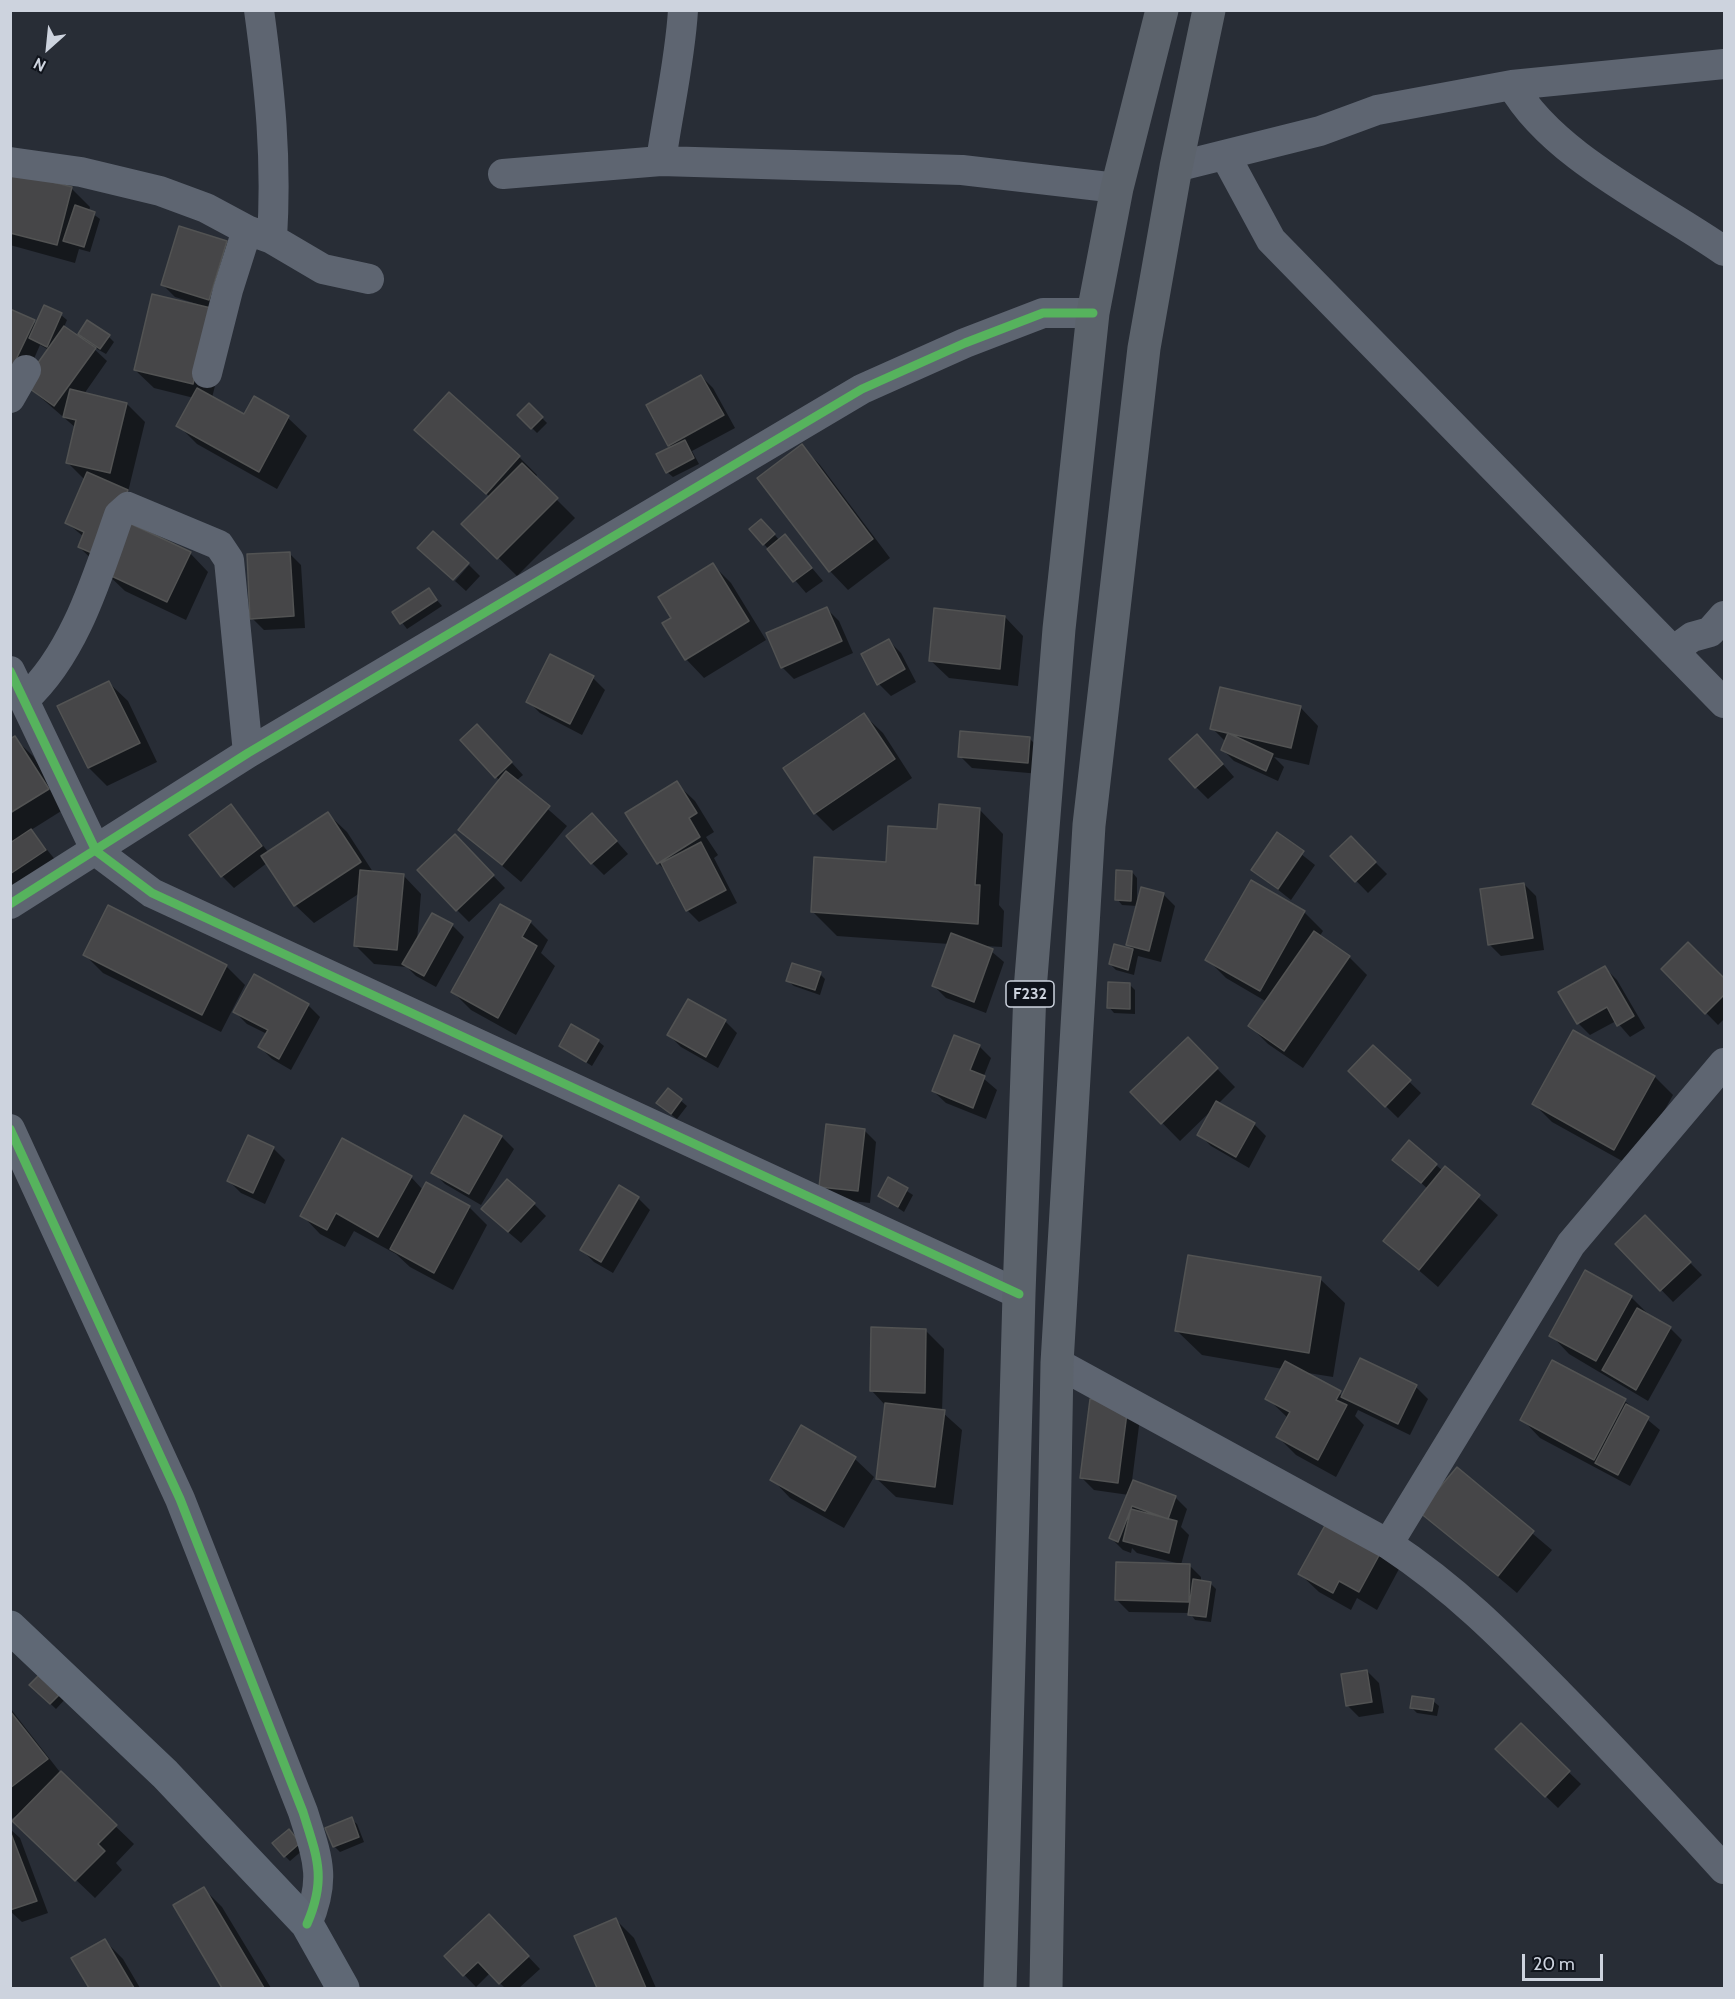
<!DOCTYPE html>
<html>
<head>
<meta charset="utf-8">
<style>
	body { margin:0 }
	#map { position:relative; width:1735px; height:1999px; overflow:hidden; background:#282d36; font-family:Cabin,sans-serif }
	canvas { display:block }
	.frame { position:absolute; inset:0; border:12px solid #cdd3de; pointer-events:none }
	.north { position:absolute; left:18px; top:18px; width:60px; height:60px; -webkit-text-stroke:4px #0f131b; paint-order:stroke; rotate:207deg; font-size:16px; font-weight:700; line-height:24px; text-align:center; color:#cdd3de }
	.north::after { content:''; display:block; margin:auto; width:21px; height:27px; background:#cdd3de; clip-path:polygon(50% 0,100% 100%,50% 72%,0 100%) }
	.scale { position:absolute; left:1522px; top:1954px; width:81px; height:27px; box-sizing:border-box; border:3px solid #cdd3de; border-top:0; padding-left:8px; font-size:18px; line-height:21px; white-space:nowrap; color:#cdd3de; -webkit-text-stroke:4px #0f131b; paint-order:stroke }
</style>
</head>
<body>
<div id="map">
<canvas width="1735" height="1999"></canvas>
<div class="frame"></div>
<div class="north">N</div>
<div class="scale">20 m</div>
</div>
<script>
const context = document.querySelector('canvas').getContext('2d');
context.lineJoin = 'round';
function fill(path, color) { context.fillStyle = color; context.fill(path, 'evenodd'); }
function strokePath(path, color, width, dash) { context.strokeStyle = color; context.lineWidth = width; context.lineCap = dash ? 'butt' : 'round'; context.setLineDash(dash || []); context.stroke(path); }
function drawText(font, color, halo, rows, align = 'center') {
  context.font = font + ' Cabin,sans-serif'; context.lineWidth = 4.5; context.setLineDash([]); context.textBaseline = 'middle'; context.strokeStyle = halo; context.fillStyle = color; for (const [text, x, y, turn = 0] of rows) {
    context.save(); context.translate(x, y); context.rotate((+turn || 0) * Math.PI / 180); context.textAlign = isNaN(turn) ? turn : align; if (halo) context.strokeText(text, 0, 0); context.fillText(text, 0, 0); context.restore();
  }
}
const shadow = new Path2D(`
	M 10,172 L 72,189 L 90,207 L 89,211 L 100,219 L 90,252 L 79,249 L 75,263 L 10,245 Z
	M 180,228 L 227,242 L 239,254 L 221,311 L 208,307 L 229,328 L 212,398 L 245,416 L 254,398 L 288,418 L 307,436 L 277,489 L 197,444 L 178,425 L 194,398 L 154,388 L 135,370 L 196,306 L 197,304 L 175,297 L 163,285 Z
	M 10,311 L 36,324 L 61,315 L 67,320 L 64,327 L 88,345 L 80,334 L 109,337 L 114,342 L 106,354 L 90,345 L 107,361 L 84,394 L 127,404 L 145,422 L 128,492 L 139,503 L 130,525 L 190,553 L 208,572 L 186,620 L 125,591 L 79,547 L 84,537 L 66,522 L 85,480 L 67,462 L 76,428 L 25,384 L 49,350 L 40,345 L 21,388 L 10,383 Z
	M 701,376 L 713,388 L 735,428 L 692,451 L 699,464 L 673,477 L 667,472 L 672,448 L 669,445 Z
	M 529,405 L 547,423 L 537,433 L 519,415 Z
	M 802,446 L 820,465 L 890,558 L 848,590 L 830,571 L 759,478 Z
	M 435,448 L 519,457 L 537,475 L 535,478 L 575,518 L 517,576 L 464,524 L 490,497 Z
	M 767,526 L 780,541 L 785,536 L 823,581 L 806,593 L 764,544 Z
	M 289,553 L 301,565 L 305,628 L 264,630 L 252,618 Z
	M 469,565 L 480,576 L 466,591 L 455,581 Z
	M 713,565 L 731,583 L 766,640 L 704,678 L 686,659 L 673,619 Z
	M 428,590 L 442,606 L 407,629 L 394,612 Z
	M 827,609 L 839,621 L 853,653 L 794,679 L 782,667 Z
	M 1005,617 L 1023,636 L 1018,686 L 949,678 L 930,660 Z
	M 889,641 L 901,653 L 916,682 L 891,696 L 879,684 Z
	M 593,678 L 605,690 L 582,735 L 540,713 L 528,701 Z
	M 109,683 L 128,701 L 157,762 L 107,786 L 89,768 Z
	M 1300,707 L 1318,726 L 1309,765 L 1274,757 L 1284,767 L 1278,781 L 1234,761 L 1222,749 L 1226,742 L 1212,728 Z
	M 864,715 L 883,733 L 912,778 L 833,831 L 815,813 Z
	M 14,738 L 33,756 L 66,808 L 31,830 L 57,862 L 17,889 L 10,883 L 10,741 Z
	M 489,738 L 523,775 L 516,781 L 567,826 L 521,882 L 460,830 L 500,781 L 462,740 Z
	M 1030,739 L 1042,751 L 1040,774 L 972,768 L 960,756 Z
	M 1209,748 L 1234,777 L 1208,799 L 1196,787 Z
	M 676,783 L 695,801 L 714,832 L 706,837 L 718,855 L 714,858 L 737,903 L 699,922 L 687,910 L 667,872 L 658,863 Z
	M 231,806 L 269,853 L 328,814 L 347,832 L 373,872 L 403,875 L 421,894 L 417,941 L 433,915 L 452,925 L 464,937 L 436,987 L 416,976 L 407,967 L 374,964 L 355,945 L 360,893 L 314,923 L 295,905 L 267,863 L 234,888 L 222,876 Z
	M 979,809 L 1003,834 L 999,905 L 1004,911 L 1002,947 L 985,946 L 1004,962 L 986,1013 L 946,998 L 934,986 L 949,944 L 837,936 L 812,911 L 939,831 Z
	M 604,827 L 628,854 L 604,875 L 592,863 Z
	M 1277,835 L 1315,865 L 1291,900 L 1253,870 Z
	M 455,836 L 505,888 L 469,922 L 457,910 Z
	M 1351,838 L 1387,874 L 1368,893 L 1332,856 Z
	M 1132,872 L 1137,878 L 1137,903 L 1163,894 L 1175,906 L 1161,962 L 1138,956 L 1134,975 L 1116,970 L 1110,964 L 1115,946 L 1134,951 L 1127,944 L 1137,906 L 1122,905 L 1117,899 Z
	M 1251,882 L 1304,912 L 1323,931 L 1319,937 L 1349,957 L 1367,975 L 1303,1068 L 1268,1044 L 1250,1026 L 1267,1002 L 1226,978 L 1207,959 Z
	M 1524,884 L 1536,896 L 1544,950 L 1501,956 L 1489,944 Z
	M 530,922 L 548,940 L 541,953 L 555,966 L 516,1035 L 471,1010 L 453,992 Z
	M 1688,944 L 1724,980 L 1724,1019 L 1718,1025 L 1663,969 Z
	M 85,955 L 226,966 L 245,985 L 221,1032 L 103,973 Z
	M 1605,968 L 1617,980 L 1645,1028 L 1630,1037 L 1616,1021 L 1590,1035 L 1578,1023 L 1560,992 Z
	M 820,974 L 825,979 L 820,995 L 794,986 L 788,981 Z
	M 1129,984 L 1135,990 L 1135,1014 L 1114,1013 L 1109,1007 Z
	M 688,1001 L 725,1021 L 737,1033 L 718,1068 L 681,1047 L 669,1035 Z
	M 308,1005 L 320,1017 L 291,1070 L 272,1059 L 260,1047 L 267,1034 L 247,1024 L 235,1012 Z
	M 1574,1032 L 1655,1077 L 1673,1095 L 1633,1167 L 1552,1122 L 1534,1104 Z
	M 1188,1039 L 1235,1087 L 1218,1104 L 1254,1124 L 1266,1136 L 1249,1168 L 1211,1146 L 1199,1134 L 1212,1110 L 1180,1141 L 1132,1092 Z
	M 598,1041 L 604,1046 L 592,1066 L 561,1046 Z
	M 979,1046 L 991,1058 L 983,1078 L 997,1090 L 986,1119 L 946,1103 L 933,1091 Z
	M 1373,1047 L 1421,1093 L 1398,1118 L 1350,1071 Z
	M 668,1090 L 687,1106 L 677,1119 L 664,1109 Z
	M 464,1117 L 502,1137 L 514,1149 L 481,1205 L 445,1184 L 433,1172 Z
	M 864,1130 L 876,1142 L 870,1203 L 833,1199 L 821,1187 Z
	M 273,1148 L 285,1160 L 265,1204 L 241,1193 L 229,1181 Z
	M 1394,1159 L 1436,1165 L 1443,1171 L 1445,1168 L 1498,1215 L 1438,1287 L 1385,1241 L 1428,1189 Z
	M 411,1177 L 423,1190 L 469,1207 L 487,1225 L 453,1290 L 410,1267 L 396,1254 L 354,1231 L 345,1247 L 320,1234 L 302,1215 Z
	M 888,1179 L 913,1195 L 904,1212 L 880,1196 Z
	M 638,1198 L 650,1210 L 613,1273 L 594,1262 L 582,1250 Z
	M 534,1204 L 546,1216 L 521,1243 L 495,1221 Z
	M 1645,1217 L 1702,1275 L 1673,1302 L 1617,1244 Z
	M 1320,1279 L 1345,1303 L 1333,1377 L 1302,1372 L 1343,1396 L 1416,1387 L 1428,1399 L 1410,1435 L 1358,1410 L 1355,1416 L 1364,1425 L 1336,1477 L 1296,1455 L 1278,1437 L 1288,1418 L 1267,1398 L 1283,1369 L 1202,1355 L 1177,1331 Z
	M 1631,1297 L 1649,1315 L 1670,1328 L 1682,1340 L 1648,1401 L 1569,1354 L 1551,1335 Z
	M 925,1330 L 944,1349 L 942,1412 L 962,1430 L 953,1505 L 896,1497 L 877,1479 L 886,1406 L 872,1391 Z
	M 1553,1362 L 1625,1401 L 1660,1430 L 1630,1486 L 1540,1438 L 1522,1419 Z
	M 1092,1401 L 1140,1418 L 1132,1481 L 1175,1497 L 1187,1509 L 1181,1527 L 1189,1535 L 1181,1565 L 1189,1565 L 1201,1577 L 1201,1582 L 1210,1583 L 1216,1589 L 1211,1622 L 1195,1620 L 1190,1613 L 1129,1612 L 1117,1600 L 1180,1564 L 1137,1553 L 1132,1548 L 1131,1553 L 1123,1550 L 1111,1538 L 1129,1495 L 1094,1490 L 1082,1478 Z
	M 801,1427 L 855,1459 L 874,1477 L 844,1528 L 790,1498 L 772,1479 Z
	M 1457,1470 L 1552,1550 L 1517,1593 L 1421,1512 Z
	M 1328,1522 L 1399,1569 L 1377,1610 L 1357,1598 L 1351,1610 L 1319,1592 L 1300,1574 Z
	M 1367,1671 L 1379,1683 L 1384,1713 L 1359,1717 L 1347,1705 Z
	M 31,1685 L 67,1697 L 56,1709 Z
	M 1433,1701 L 1439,1706 L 1437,1716 L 1417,1713 L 1412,1708 Z
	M 10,1708 L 63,1776 L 134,1844 L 116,1863 L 122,1870 L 95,1898 L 33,1839 L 20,1813 L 10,1820 Z
	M 1521,1726 L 1581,1784 L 1558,1808 L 1509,1761 Z
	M 351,1819 L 357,1824 L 364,1842 L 340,1852 L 334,1846 Z
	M 10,1829 L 20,1838 L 48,1913 L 22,1922 L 10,1911 Z
	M 289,1831 L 304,1849 L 290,1861 L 285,1856 Z
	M 204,1889 L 222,1907 L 271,1988 L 224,1988 L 175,1906 Z
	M 616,1920 L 634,1938 L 656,1988 L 598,1988 L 576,1936 Z
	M 501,1928 L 540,1969 L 519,1988 L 505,1988 L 490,1973 L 476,1987 L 446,1956 Z
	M 105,1941 L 123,1959 L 140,1988 L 91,1988 L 73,1959 Z`);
const building = new Path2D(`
	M 10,171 L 72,187 L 57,245 L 10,233 Z
	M 75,205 L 95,212 L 84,247 L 63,241 Z
	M 179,226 L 227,241 L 209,300 L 161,285 Z
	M 152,294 L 211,308 L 193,384 L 134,370 Z
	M 44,305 L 62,313 L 47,347 L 29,338 Z
	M 10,309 L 35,320 L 10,372 Z
	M 87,320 L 110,335 L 100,349 L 78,334 Z
	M 64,326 L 96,348 L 54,406 L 23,384 Z
	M 701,375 L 724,415 L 668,446 L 646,405 Z
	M 197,388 L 244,414 L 254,396 L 289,416 L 259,472 L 176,426 Z
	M 70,389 L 127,403 L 110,473 L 66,463 L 76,420 L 63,417 Z
	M 449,392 L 520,456 L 486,494 L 414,430 Z
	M 529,403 L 543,417 L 531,429 L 517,415 Z
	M 685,440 L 694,458 L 666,473 L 656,454 Z
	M 802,444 L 873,539 L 829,572 L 757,478 Z
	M 522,463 L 558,498 L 497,559 L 461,524 Z
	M 87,472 L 128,490 L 99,556 L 78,547 L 84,532 L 65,523 Z
	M 761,519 L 775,534 L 763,545 L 749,529 Z
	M 129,523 L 191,552 L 167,602 L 105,573 Z
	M 433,531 L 469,563 L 453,580 L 417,548 Z
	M 785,534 L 812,568 L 793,582 L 767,549 Z
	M 290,552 L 294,616 L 250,619 L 247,554 Z
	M 713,563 L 749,621 L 685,660 L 662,623 L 671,618 L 658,597 Z
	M 429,588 L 437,600 L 400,624 L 392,612 Z
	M 827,607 L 842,641 L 781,668 L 766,633 Z
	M 934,608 L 1005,616 L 1000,669 L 929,661 Z
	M 889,639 L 905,669 L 877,685 L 861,654 Z
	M 550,654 L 594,676 L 570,724 L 526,702 Z
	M 109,681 L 140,743 L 88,768 L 57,706 Z
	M 1220,687 L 1301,706 L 1291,748 L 1210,729 Z
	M 864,713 L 895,759 L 814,814 L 783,768 Z
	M 477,724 L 512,762 L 495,778 L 460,740 Z
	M 960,731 L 1030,737 L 1028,763 L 958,757 Z
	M 1228,733 L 1273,754 L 1266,771 L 1221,750 Z
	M 1197,734 L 1223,764 L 1195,788 L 1169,759 Z
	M 15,736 L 49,789 L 10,813 L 10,739 Z
	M 506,771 L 550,806 L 502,865 L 458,830 Z
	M 677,781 L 697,813 L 689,818 L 700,837 L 657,864 L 625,813 Z
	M 231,804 L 262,846 L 221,877 L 189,835 Z
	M 939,804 L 980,808 L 975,885 L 980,885 L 978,924 L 811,912 L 814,857 L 886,862 L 888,826 L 937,829 Z
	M 328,812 L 361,862 L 294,906 L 261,856 Z
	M 592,813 L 617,841 L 591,864 L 566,836 Z
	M 31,829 L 46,850 L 10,874 L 10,843 Z
	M 1277,832 L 1304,851 L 1278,889 L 1251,870 Z
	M 455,834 L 494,875 L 456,911 L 417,870 Z
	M 1351,836 L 1376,862 L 1355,882 L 1330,856 Z
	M 701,842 L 726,890 L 686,911 L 661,863 Z
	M 360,870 L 404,874 L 397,950 L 354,946 Z
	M 1116,870 L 1132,871 L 1131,901 L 1115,900 Z
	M 1251,880 L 1305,911 L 1260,991 L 1205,960 Z
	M 1524,883 L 1533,938 L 1488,945 L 1480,889 Z
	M 1141,887 L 1164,893 L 1149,951 L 1126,945 Z
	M 500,904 L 531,921 L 522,937 L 537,946 L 498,1018 L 451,992 Z
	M 108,905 L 227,965 L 202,1015 L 83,955 Z
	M 432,913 L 453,924 L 424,976 L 402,964 Z
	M 1314,931 L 1350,956 L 1284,1051 L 1248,1026 Z
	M 951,933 L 993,949 L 974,1002 L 932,986 Z
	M 1688,942 L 1724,978 L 1724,995 L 1705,1014 L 1661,969 Z
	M 1114,944 L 1133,949 L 1128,970 L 1109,964 Z
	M 792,963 L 821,972 L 815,990 L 786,981 Z
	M 1605,966 L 1634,1016 L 1617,1026 L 1607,1007 L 1577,1024 L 1558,992 Z
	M 254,974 L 309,1004 L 279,1059 L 258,1047 L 268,1030 L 233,1012 Z
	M 1108,982 L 1130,983 L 1130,1009 L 1107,1008 Z
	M 688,999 L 726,1020 L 706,1057 L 667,1035 Z
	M 571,1024 L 599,1040 L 586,1062 L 559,1046 Z
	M 1573,1030 L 1655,1076 L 1614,1150 L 1532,1104 Z
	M 954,1035 L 980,1045 L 970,1070 L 985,1076 L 973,1108 L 932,1091 Z
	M 1188,1037 L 1218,1068 L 1161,1124 L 1130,1092 Z
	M 1373,1045 L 1411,1080 L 1385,1107 L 1348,1071 Z
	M 668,1088 L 682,1099 L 671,1114 L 656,1103 Z
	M 1216,1101 L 1255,1123 L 1236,1157 L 1197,1135 Z
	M 464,1115 L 502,1136 L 469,1194 L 431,1173 Z
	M 826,1124 L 865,1129 L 858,1191 L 819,1187 Z
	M 248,1135 L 274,1147 L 253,1193 L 227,1181 Z
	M 342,1138 L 412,1176 L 378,1237 L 336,1213 L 327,1230 L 300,1216 Z
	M 1409,1140 L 1437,1164 L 1421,1183 L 1392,1160 Z
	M 1445,1166 L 1480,1195 L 1419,1270 L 1383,1241 Z
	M 888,1177 L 908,1188 L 898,1207 L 878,1196 Z
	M 507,1179 L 535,1203 L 508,1232 L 481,1209 Z
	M 426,1182 L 470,1206 L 434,1273 L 390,1249 Z
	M 619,1185 L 639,1197 L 601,1262 L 580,1250 Z
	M 1645,1215 L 1691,1262 L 1660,1291 L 1615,1244 Z
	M 1188,1255 L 1321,1277 L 1309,1353 L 1175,1331 Z
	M 1585,1270 L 1632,1296 L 1596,1361 L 1549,1336 Z
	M 1637,1308 L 1671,1327 L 1636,1390 L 1602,1370 Z
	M 871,1327 L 926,1329 L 925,1393 L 870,1391 Z
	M 1360,1358 L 1417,1385 L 1398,1424 L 1341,1397 Z
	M 1552,1360 L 1626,1399 L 1594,1460 L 1520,1420 Z
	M 1285,1361 L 1341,1391 L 1336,1400 L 1347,1405 L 1318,1460 L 1276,1437 L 1290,1412 L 1265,1399 Z
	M 1090,1399 L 1128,1405 L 1118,1483 L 1080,1478 Z
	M 885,1403 L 945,1410 L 935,1487 L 876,1479 Z
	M 1626,1404 L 1649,1417 L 1618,1475 L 1595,1463 Z
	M 801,1425 L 856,1457 L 825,1511 L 770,1480 Z
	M 1457,1467 L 1534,1531 L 1498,1576 L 1419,1512 Z
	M 1133,1480 L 1176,1496 L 1168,1519 L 1132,1506 L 1118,1542 L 1109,1538 Z
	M 1131,1509 L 1177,1521 L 1169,1553 L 1123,1541 Z
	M 1328,1520 L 1382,1550 L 1359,1592 L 1339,1581 L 1333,1593 L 1298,1574 Z
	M 1116,1562 L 1190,1564 L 1189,1602 L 1115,1600 Z
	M 1193,1579 L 1211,1582 L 1206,1617 L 1188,1615 Z
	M 1367,1670 L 1372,1702 L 1346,1706 L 1341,1674 Z
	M 43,1671 L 63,1691 L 50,1704 L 29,1685 Z
	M 1412,1696 L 1434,1699 L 1432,1711 L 1410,1708 Z
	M 10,1711 L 48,1759 L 10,1788 Z
	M 1521,1723 L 1570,1771 L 1545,1797 L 1495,1749 Z
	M 61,1771 L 117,1825 L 98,1844 L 105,1851 L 75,1881 L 12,1821 Z
	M 352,1817 L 359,1837 L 333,1847 L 325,1828 Z
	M 289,1829 L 300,1843 L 284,1857 L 272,1843 Z
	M 10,1831 L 37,1901 L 10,1910 Z
	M 204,1887 L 264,1988 L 222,1988 L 173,1905 Z
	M 489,1914 L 529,1956 L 499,1984 L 478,1962 L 463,1976 L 444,1956 Z
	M 616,1918 L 646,1988 L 597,1988 L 574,1936 Z
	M 105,1939 L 134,1988 L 89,1988 L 71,1958 Z`);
const street = new Path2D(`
	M 259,10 C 270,90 277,159 272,239
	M 1512,85 C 1553,157 1657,204 1724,251
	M 1225,155 L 1271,240 L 1724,703
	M 661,161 C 668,111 680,61 683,10
	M 10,162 L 81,172 L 160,191 L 206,208 L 247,230 L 272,239 L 323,269 L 369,279
	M 1176,167 L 1320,131 L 1377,110 L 1512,85 L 1724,64
	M 503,174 L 661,161 L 962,170 L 1117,188
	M 207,373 L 228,290 L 247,230
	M 10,398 L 26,370
	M 1673,651 L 1692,637 L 1710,632 L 1724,616
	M 10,671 L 96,851 L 152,893 L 1019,1294
	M 25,699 C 75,653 97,577 119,515 L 128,507 L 219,545 L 229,560 L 248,753
	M 10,904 L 248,753 L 862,389 L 965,343 L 1043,313 L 1093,313
	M 10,1129 L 180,1499 L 303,1812 C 317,1857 327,1878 307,1924
	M 1057,1363 L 1388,1544 C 1456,1589 1502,1636 1559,1694 C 1615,1751 1670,1810 1724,1869
	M 1388,1544 L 1571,1244 L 1724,1063`);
const secondary = new Path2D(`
	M 10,1627 L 165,1774 L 307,1924 L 343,1988`);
const highway = new Path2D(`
	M 1000,1988 L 1019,1294 L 1030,990 L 1059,629 L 1093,313 L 1117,188 L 1162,10
	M 1046,1988 L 1057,1363 L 1089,825 L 1144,348 L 1176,167 L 1209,10`);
const cycleway = new Path2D(`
	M 10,671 L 96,851 L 152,893 L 1019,1294
	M 10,904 L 248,753 L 862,389 L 965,343 L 1043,313 L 1093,313
	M 10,1129 L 180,1499 L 303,1812 C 317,1857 327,1878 307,1924`);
const shields = [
	[1030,994,48]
];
const shieldNames = [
	["F232",1030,994]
];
fill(shadow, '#0007');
fill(building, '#464648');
strokePath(building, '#525353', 1.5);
strokePath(street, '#5e6571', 30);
strokePath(secondary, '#5f6875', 33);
strokePath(highway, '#5c636c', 33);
strokePath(cycleway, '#56b35d', 9);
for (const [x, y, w] of shields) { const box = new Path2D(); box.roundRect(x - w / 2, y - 13, w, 26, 4.5); context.fillStyle = '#0f131b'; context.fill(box); strokePath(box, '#cdd3de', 1.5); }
drawText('bold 16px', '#cdd3de', null, shieldNames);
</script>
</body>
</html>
